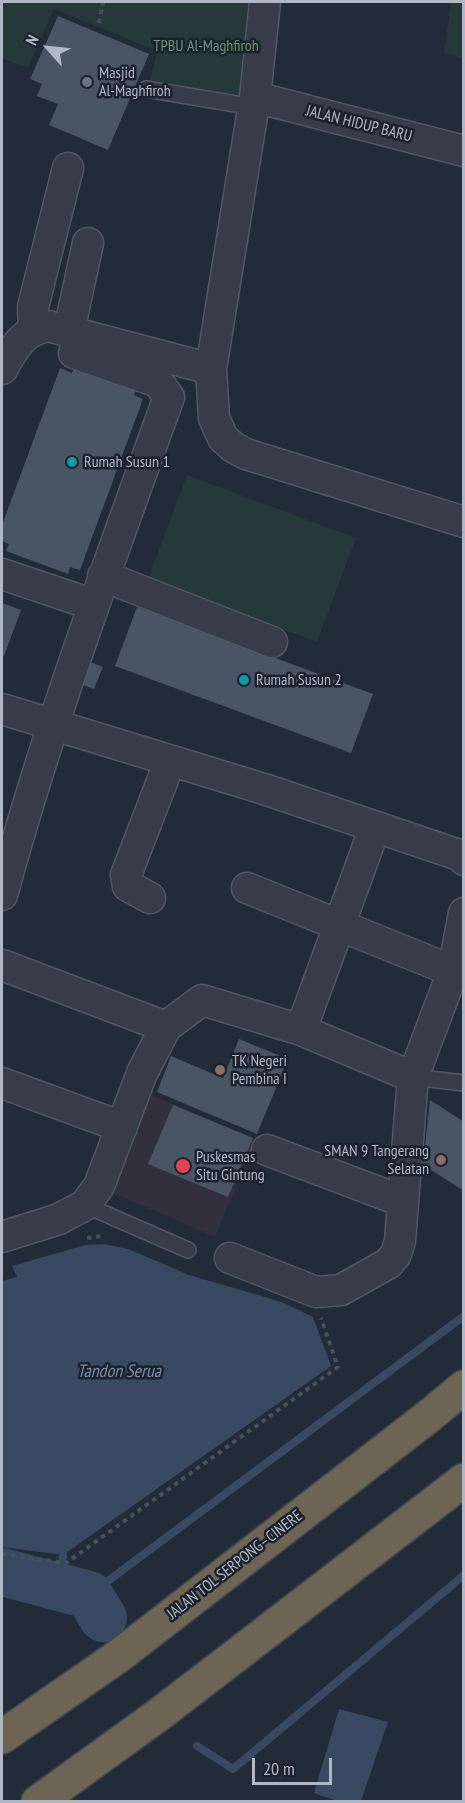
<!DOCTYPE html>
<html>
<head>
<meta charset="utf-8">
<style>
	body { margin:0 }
	#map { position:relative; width:465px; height:1803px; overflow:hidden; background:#222b38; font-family:"PT Sans Narrow",sans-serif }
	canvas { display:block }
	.frame { position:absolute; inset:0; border:3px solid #b1b8c5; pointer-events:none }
	.north { position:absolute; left:18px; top:18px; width:60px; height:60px; -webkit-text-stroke:4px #1b222d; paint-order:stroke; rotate:297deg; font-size:16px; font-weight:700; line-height:24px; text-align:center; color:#b1b8c5 }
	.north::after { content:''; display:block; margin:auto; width:21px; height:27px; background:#b1b8c5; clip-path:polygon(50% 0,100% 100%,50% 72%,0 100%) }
	.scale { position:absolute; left:252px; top:1758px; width:80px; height:27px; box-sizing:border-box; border:3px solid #b1b8c5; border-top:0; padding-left:8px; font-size:18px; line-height:21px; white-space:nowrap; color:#b1b8c5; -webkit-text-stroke:4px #1b222d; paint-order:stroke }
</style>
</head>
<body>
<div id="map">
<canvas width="465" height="1803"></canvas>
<div class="frame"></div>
<div class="north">N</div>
<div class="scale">20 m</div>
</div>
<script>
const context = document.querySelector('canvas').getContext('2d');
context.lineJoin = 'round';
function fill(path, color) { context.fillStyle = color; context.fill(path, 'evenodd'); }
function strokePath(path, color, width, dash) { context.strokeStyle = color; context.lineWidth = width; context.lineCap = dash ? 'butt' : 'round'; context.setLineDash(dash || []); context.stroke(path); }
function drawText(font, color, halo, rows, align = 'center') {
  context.font = font + ' "PT Sans Narrow",sans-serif'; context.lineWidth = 5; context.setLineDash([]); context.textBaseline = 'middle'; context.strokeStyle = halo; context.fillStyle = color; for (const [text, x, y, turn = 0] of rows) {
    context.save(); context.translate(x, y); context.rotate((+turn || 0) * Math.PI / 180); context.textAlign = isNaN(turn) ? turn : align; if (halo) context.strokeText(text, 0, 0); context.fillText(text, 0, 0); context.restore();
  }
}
const medical = new Path2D(`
	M 146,1093 L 256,1139 L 215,1237 L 111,1192 Z`);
const green = new Path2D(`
	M 2,2 L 257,2 L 246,96 L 150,82 L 157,51 L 54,9 L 28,68 L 2,58 Z
	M 445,2 L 463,2 L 463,59 L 444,53 L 451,4 Z
	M 187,475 L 356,538 L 317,642 L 148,579 Z`);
const water = new Path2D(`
	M 103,1244 L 128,1249 L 189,1275 L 282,1302 L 313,1317 L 331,1366 L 63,1555 L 2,1547 L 2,1281 L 17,1277 L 12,1266 L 85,1245 Z
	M 339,1709 L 388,1722 L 361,1801 L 337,1801 L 314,1793 Z`);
const stream = new Path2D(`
	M 60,1587 L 63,1555
	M 89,1595 L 464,1316
	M 197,1746 L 233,1769 L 464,1575`);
const river = new Path2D(`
	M 2,1572 L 89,1595 L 103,1618`);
const building = new Path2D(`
	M 58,16 L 149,54 L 108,150 L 49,125 L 58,104 L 37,96 L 42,84 L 30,79 Z
	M 75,365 L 137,387 L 134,395 L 143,399 L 80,570 L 70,567 L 68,574 L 6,551 L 9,544 L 2,541 L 2,525 L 60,368 L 72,373 Z
	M 2,603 L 21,610 L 4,656 L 2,655 Z
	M 137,607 L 373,694 L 351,753 L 115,666 Z
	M 80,658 L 103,667 L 94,689 L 72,681 Z
	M 239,1039 L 288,1059 L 257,1134 L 157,1092 L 171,1056 L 223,1078 Z
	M 430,1100 L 464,1122 L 464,1191 L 423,1165 Z
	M 173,1105 L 253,1138 L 228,1197 L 148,1164 Z`);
const path = new Path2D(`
	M 99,23 L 103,2
	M 87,1238 L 103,1236
	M 2,1554 L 66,1563 L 338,1367 L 321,1318`);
const lane = new Path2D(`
	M 146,89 L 254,107
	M 413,1077 L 464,1083
	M 85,1205 L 188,1250`);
const street = new Path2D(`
	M 265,2 L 255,97 L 211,369 L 214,418 L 223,438 L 233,447 L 246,454 L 464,522
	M 255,97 L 464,151
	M 34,329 L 33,307 L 68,168
	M 69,331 L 88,243
	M 2,369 C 15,347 21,332 48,326 L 211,369
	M 2,574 L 94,605
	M 103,576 L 272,642
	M 2,709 L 264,789 L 462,856 L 464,860
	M 247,888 L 453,971
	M 2,895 C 48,726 109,562 169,397 L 158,382 L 74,353
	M 150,898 L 128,886 L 126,875 L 170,761
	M 2,965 L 166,1027
	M 301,1030 L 375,827
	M 2,1083 L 122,1127
	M 267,1150 L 402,1201
	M 2,1237 L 59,1219 L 85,1205 L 99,1186 L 142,1073 L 166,1027 L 202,1000 L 301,1030 L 413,1077
	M 230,1258 L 316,1292 L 341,1290 L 389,1263 L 396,1254 L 400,1241 L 413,1077 L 453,971 L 464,913`);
const highway = new Path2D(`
	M 2,1737 L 120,1655 L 429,1416 L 464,1387
	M 38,1802 L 161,1713 L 464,1480`);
const markers = [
	[87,82,6,"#6b7280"],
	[72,462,6,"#0f9aa8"],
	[244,680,6,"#0f9aa8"],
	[220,1070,6,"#8d6e63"],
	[441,1160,6,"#8d6e63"],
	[183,1166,8,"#e0444e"]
];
const parkNames = [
	["TPBU Al-Maghfiroh",206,46]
];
const poiNames = [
	["Masjid",99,73],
	["Al-Maghfiroh",99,91],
	["Rumah Susun 1",84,462],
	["Rumah Susun 2",256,680],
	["TK Negeri",232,1061],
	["Pembina I",232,1079],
	["SMAN 9 Tangerang",429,1151,"right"],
	["Selatan",429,1169,"right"],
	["Puskesmas",196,1157],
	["Situ Gintung",196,1175]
];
const streetNames = [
	["JALAN HIDUP BARU",359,124,14],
	["JALAN TOL SERPONG–CINERE",235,1565,-38]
];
const waterNames = [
	["Tandon Serua",119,1372]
];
fill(medical, '#32303d');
fill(green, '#25383a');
fill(water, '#384961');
strokePath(stream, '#384961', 8);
strokePath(river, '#384961', 48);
fill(building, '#4a5564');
strokePath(lane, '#515863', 18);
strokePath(street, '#515863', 33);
strokePath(highway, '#414853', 36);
strokePath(path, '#425457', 4, [4.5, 4.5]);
strokePath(lane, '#363d49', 15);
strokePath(street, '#363d49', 30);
strokePath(highway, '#6e6453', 33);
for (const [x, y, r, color] of markers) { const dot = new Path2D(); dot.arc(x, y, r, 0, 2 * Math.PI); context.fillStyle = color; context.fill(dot); strokePath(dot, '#1b222d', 2); }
drawText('16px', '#699473', '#1b222d', parkNames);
drawText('16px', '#b1b8c5', '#1b222d', poiNames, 'left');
drawText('16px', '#b1b8c5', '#1b222d', streetNames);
drawText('italic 18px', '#7a8eab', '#1b222d', waterNames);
</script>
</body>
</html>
